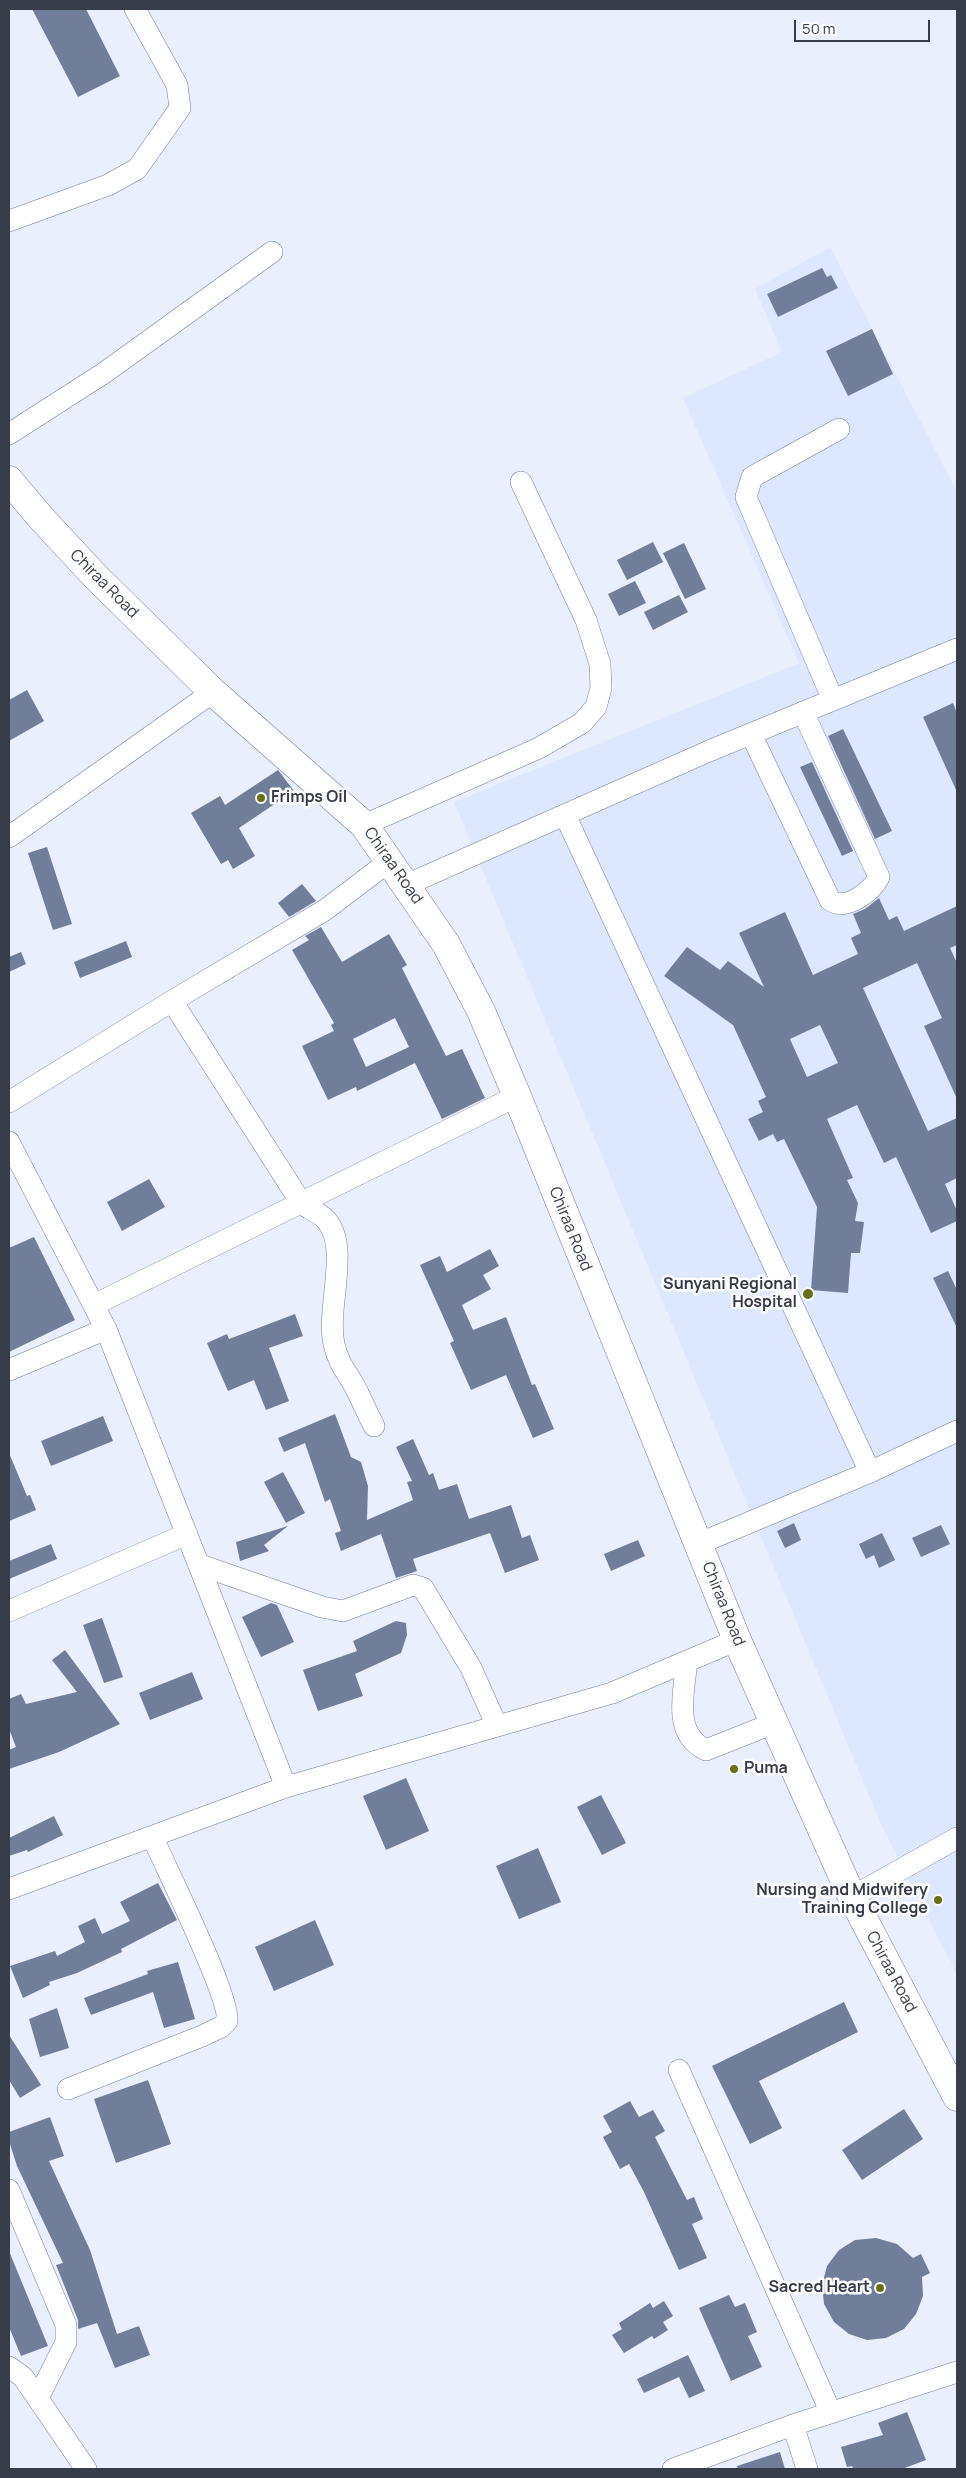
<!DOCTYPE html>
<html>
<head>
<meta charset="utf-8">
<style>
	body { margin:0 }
	#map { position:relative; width:966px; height:2478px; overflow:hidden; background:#e9effc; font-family:Manrope,sans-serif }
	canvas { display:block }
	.frame { position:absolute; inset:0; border:10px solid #363c48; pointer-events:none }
	.scale { position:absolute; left:794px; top:20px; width:136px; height:22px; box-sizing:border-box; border:2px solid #363c48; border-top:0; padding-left:6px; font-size:15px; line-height:18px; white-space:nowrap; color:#363c48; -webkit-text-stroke:4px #fcfcfc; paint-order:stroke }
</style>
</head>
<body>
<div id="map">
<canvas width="966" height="2478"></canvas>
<div class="frame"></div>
<div class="scale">50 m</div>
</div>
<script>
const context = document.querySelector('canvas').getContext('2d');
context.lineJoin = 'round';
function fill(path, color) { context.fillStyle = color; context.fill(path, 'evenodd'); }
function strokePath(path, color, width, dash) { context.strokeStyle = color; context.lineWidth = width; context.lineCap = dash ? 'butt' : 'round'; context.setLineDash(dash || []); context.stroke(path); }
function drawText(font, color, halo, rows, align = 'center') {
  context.font = font + ' Manrope,sans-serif'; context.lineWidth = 5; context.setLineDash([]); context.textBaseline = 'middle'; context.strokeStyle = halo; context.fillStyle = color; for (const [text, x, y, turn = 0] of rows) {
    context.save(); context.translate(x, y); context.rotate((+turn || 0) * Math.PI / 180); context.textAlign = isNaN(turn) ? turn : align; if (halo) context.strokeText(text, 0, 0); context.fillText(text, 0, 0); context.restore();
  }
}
const built = new Path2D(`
	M 830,247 L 957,492 L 957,1975 L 881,1824 L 454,802 L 799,663 L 683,398 L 782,352 L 755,289 Z`);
const building = new Path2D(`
	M 32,9 L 86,9 L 120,76 L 78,97 Z
	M 822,268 L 827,277 L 831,275 L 838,288 L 778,317 L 767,294 Z
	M 872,329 L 893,374 L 848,396 L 826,351 Z
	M 653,542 L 663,562 L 627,580 L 617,560 Z
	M 684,543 L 706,589 L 685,599 L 663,553 Z
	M 635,581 L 646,603 L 619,616 L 608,594 Z
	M 679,595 L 688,612 L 653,630 L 644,612 Z
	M 27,690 L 44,721 L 9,741 L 9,700 Z
	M 953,703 L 957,713 L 957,792 L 923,717 Z
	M 843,729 L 892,831 L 875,839 L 828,736 Z
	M 812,762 L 853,851 L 842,856 L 800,767 Z
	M 278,770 L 294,791 L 239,828 L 255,856 L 233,869 L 228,860 L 221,864 L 191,813 L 220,796 L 225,805 Z
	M 47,847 L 72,924 L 53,930 L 28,853 Z
	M 302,884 L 316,901 L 289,917 L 278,903 Z
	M 879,898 L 889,920 L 897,916 L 904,931 L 957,906 L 957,945 L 950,948 L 957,963 L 957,1099 L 924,1026 L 942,1018 L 917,963 L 863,988 L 928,1131 L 957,1118 L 957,1178 L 945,1184 L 957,1211 L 957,1221 L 931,1233 L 896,1157 L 884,1163 L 857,1105 L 827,1119 L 853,1178 L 847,1180 L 858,1203 L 855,1221 L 864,1222 L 860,1253 L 851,1253 L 848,1293 L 811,1290 L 817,1207 L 784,1139 L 777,1142 L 773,1134 L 759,1141 L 748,1119 L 763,1112 L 758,1101 L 766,1097 L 733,1025 L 664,976 L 687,947 L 720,970 L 728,961 L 764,987 L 739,933 L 785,912 L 813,975 L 858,954 L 851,938 L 861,933 L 853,914 L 865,909 ZM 820,1025 L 838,1063 L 807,1077 L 790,1039 Z
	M 321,927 L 342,962 L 389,934 L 407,965 L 402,968 L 446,1056 L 462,1049 L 485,1098 L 442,1119 L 415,1063 L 357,1091 L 356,1087 L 328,1100 L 302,1046 L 334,1031 L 331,1025 L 334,1023 L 292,950 L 309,940 L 305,936 ZM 395,1018 L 409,1047 L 366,1067 L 353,1039 Z
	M 126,941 L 132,957 L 80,978 L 74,962 Z
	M 21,952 L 26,964 L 9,972 L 9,957 Z
	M 149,1179 L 165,1207 L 122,1231 L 107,1202 Z
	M 34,1237 L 75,1320 L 9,1352 L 9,1248 Z
	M 490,1249 L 499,1266 L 483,1275 L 491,1289 L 462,1305 L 473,1330 L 506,1317 L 532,1385 L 535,1384 L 554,1429 L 533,1438 L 506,1375 L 471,1390 L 450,1343 L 454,1341 L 420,1265 L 440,1256 L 447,1272 Z
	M 948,1271 L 957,1290 L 957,1328 L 933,1278 Z
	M 295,1314 L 303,1336 L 269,1348 L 289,1401 L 266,1410 L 254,1380 L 228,1391 L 207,1343 L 227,1334 L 229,1339 Z
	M 335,1414 L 351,1457 L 361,1462 L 368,1486 L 367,1520 L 413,1500 L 407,1482 L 412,1481 L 396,1447 L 413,1439 L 429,1475 L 433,1473 L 439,1490 L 457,1484 L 469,1519 L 511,1505 L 522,1538 L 530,1535 L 539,1560 L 505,1573 L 490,1533 L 413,1559 L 417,1571 L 396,1578 L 381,1534 L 341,1551 L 335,1533 L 341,1531 L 330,1499 L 325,1502 L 305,1443 L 284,1452 L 278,1438 Z
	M 103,1416 L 113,1441 L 51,1466 L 41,1441 Z
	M 9,1453 L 27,1496 L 30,1495 L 36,1510 L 9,1521 Z
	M 283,1472 L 305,1513 L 286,1523 L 264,1482 Z
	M 794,1523 L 801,1540 L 785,1548 L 777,1531 Z
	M 941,1525 L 950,1544 L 921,1557 L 912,1538 Z
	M 288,1526 L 264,1545 L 269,1551 L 240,1561 L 236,1542 Z
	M 882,1533 L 895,1560 L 879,1568 L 874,1555 L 866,1559 L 859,1544 Z
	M 638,1540 L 645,1556 L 611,1571 L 604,1554 Z
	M 51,1544 L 57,1559 L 9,1579 L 9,1561 Z
	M 271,1603 L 277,1605 L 294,1642 L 261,1657 L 242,1617 Z
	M 102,1618 L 123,1677 L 104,1683 L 83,1625 Z
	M 396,1621 L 406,1623 L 407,1635 L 401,1653 L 355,1674 L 363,1696 L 318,1711 L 303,1670 L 357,1651 L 353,1641 Z
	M 65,1650 L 120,1724 L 59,1752 L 9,1769 L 9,1750 L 16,1747 L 9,1729 L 9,1699 L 21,1694 L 26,1704 L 77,1692 L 52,1660 Z
	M 192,1672 L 203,1699 L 150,1720 L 139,1693 Z
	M 406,1778 L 429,1831 L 386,1850 L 363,1796 Z
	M 601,1795 L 626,1843 L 602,1855 L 577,1807 Z
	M 54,1816 L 63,1835 L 28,1852 L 27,1850 L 9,1856 L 9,1838 Z
	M 538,1848 L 561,1902 L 519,1919 L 496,1866 Z
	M 158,1883 L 177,1920 L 121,1949 L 122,1952 L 77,1973 L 49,1982 L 50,1985 L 23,1998 L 10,1966 L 55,1951 L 57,1956 L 85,1942 L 78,1926 L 95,1918 L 102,1934 L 130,1921 L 120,1902 Z
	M 315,1920 L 334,1965 L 274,1991 L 255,1947 Z
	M 178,1962 L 195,2019 L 164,2028 L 153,1992 L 91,2015 L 84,1998 L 148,1974 L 147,1971 Z
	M 844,2002 L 858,2032 L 759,2081 L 782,2128 L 750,2144 L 712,2066 Z
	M 57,2008 L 69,2048 L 40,2057 L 29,2019 Z
	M 9,2035 L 41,2085 L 20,2098 L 9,2080 Z
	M 148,2080 L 171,2144 L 116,2163 L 94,2099 Z
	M 630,2101 L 639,2117 L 653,2110 L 665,2131 L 655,2137 L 687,2200 L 694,2197 L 703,2219 L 692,2224 L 707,2258 L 679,2270 L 644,2192 L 629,2164 L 620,2169 L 603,2137 L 612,2132 L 603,2116 Z
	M 904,2109 L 923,2139 L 862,2180 L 842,2150 Z
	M 50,2117 L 64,2156 L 49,2161 L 90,2250 L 117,2334 L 139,2326 L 150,2355 L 115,2368 L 97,2323 L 78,2329 L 78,2320 L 56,2265 L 63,2263 L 17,2166 L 9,2141 L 9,2132 Z
	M 876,2238 L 897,2244 L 913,2258 L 921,2254 L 930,2273 L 922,2277 L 923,2296 L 916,2314 L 904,2329 L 886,2338 L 867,2340 L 849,2334 L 834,2322 L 824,2304 L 822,2285 L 827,2266 L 839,2250 L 855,2240 Z
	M 9,2251 L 48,2346 L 21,2356 L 9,2327 Z
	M 729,2295 L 735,2307 L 745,2303 L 757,2332 L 748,2336 L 762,2367 L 731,2381 L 699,2308 Z
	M 664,2301 L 673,2316 L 663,2322 L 668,2330 L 654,2339 L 652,2336 L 624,2353 L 612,2335 L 622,2329 L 619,2323 L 650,2303 L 653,2308 Z
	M 688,2355 L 705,2391 L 689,2398 L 679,2377 L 644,2393 L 637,2379 Z
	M 907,2412 L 926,2460 L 902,2469 L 853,2469 L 852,2466 L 847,2467 L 841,2447 L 883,2435 L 878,2423 Z
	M 780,2452 L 785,2469 L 738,2469 L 737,2466 Z`);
const minor = new Path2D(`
	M 9,221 L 108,185 L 137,169 L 180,108 L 177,85 L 135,9
	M 9,434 L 104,373 L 272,252
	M 833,700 L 746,497 L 752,477 L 839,429
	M 751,734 L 830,900 C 846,912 872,891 879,877 L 803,712
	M 565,815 L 870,1472
	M 364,825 L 539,748 L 582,723 L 596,707 L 601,688 L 600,664 L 586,620 L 521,482
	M 9,837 L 213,692
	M 406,885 L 709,751 L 957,649
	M 172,1001 L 302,1204 C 309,1209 322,1214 327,1221 C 350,1249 326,1309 334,1344 C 338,1362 345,1370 354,1385 C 361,1398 367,1413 374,1426
	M 9,1102 L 172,1001 L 325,910 L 391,860
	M 9,1142 L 106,1329 L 286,1787
	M 94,1305 L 517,1096
	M 9,1370 L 106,1329
	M 698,1544 L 870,1472 L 957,1431
	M 200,1565 L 322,1607 L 343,1611 L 413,1585 L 423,1588 L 471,1668 L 497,1726
	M 9,1611 L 187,1534
	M 687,1661 C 684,1692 672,1734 706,1750 L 774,1723
	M 9,1889 L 286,1787 L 612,1693 L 737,1640
	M 852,1897 L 957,1838
	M 679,2070 L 831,2413
	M 68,2089 L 202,2036 L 221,2027 L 227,2021 C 231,1998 166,1868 153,1838
	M 9,2190 L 66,2325 L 66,2342 L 38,2398
	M 9,2367 L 23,2377 L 86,2469
	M 793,2425 L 807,2469
	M 673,2469 L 793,2425 L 957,2372`);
const highway = new Path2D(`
	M 9,480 L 42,519 L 95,576 L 213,692 L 364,825 L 446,944 L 481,1011 L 517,1096 L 737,1640 L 852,1897 L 957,2097`);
const markers = [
	[261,798,5,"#676f17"],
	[808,1294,6,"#676f17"],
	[734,1769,5,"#676f17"],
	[938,1900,5,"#676f17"],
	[880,2288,5,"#676f17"]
];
const streetNames = [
	["Chiraa Road",104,584,45],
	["Chiraa Road",393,866,55],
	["Chiraa Road",570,1229,68],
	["Chiraa Road",723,1604,68],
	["Chiraa Road",891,1972,62]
];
const poiNames = [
	["Frimps Oil",271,798,"left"],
	["Sunyani Regional",797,1285],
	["Hospital",797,1303],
	["Puma",744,1769,"left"],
	["Nursing and Midwifery",928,1891],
	["Training College",928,1909],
	["Sacred Heart",870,2288]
];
fill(built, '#dde8ff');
fill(building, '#717e9a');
strokePath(minor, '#727f9b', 22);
strokePath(highway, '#727f9b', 29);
strokePath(minor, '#fff', 21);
strokePath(highway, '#fff', 28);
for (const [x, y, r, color] of markers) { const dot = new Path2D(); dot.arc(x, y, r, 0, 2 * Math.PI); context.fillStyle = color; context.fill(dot); strokePath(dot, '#fcfcfc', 2); }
drawText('16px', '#363c48', '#fcfcfc', streetNames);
drawText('bold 16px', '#363c48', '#fcfcfc', poiNames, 'right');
</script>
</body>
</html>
